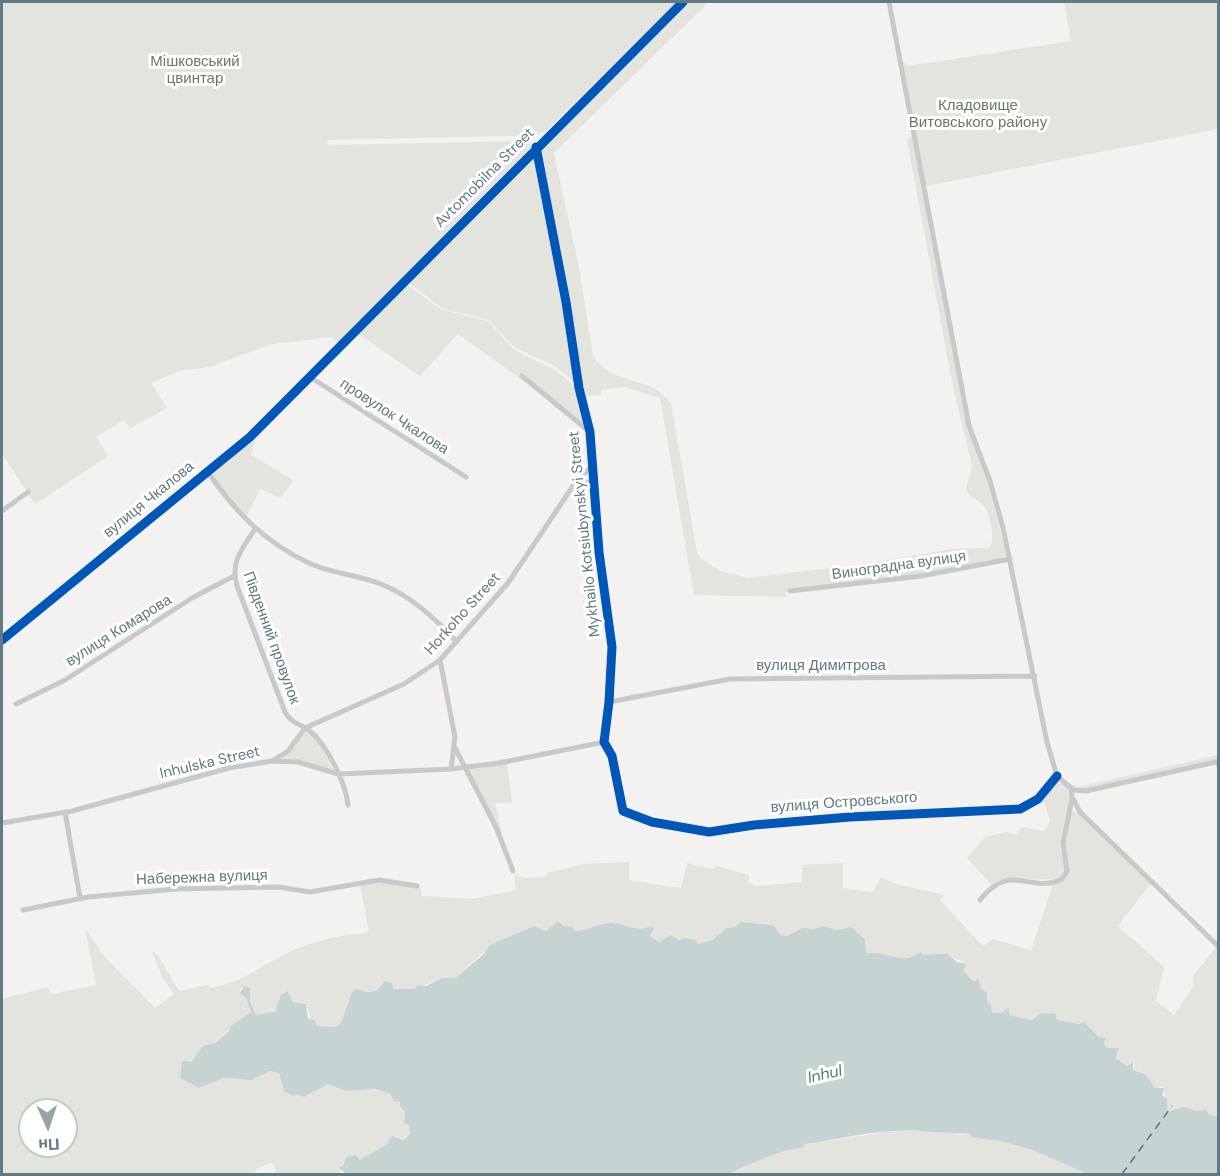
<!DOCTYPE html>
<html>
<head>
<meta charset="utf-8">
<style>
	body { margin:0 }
	#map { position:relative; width:1220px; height:1176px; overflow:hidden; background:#f3f2f0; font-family:"DM Sans",sans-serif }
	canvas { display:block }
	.frame { position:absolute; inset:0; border:3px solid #607b83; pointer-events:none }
	.north { position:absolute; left:18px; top:1098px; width:60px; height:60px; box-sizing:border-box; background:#fff; border:2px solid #bfcacd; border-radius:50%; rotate:177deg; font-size:16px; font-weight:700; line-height:24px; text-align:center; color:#607b83 }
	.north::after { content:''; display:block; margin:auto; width:21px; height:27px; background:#93a5a9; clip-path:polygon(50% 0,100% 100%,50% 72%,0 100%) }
</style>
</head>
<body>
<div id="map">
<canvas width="1220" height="1176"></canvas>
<div class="frame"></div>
<div class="north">Пн</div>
</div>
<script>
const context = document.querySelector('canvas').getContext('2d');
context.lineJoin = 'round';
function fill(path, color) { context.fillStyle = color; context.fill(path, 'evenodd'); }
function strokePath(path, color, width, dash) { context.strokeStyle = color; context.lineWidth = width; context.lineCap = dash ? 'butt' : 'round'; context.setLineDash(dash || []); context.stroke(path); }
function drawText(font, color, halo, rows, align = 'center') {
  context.font = font + ' "DM Sans",sans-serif'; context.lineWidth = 6; context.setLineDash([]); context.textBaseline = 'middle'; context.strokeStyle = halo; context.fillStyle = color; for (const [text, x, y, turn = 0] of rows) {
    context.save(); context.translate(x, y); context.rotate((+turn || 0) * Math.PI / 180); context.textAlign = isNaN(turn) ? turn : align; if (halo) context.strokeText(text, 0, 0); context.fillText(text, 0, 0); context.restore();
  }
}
const green = new Path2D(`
	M 2,2 L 678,2 L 545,132 L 513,136 L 327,140 L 328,145 L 528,141 L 533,143 L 525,155 L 339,344 L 331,337 L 272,344 L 209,367 L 179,371 L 151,383 L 167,408 L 130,428 L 124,420 L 96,437 L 108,456 L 35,504 L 2,454 Z
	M 687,2 L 709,2 L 554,153 L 579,267 L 593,356 C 615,389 651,373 671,404 L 697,552 L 700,558 L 720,571 L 748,578 L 857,565 L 954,549 L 988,548 L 991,545 C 994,535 990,515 984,506 C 978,499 969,498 966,489 L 972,466 L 952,382 L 907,140 L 912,135 L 967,426 L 988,482 L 1006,554 L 1001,560 L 921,574 L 794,590 L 785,592 L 786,597 L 694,595 L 660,398 L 625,387 L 601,390 L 601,395 L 582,396 L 568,302 L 540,151 L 543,144 Z
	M 1064,2 L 1218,2 L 1218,129 L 926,186 L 902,61 L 908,66 L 1071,41 Z
	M 533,156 L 537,164 L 563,302 L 574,382 L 555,366 L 514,347 L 489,320 L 443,309 L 409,283 Z
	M 404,286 L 410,287 L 442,310 L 488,321 L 513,349 L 557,371 L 577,389 L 587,426 L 458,334 L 420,376 L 357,333 Z
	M 252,439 L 255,442 L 251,455 L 293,480 L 281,498 L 260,489 L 245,519 L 212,474 Z
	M 305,732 L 309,732 L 322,748 L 333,771 L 278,760 Z
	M 1218,755 L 1218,762 L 1089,790 L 1074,789 L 1068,783 L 1078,787 Z
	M 507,761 L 512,803 L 495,803 L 505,847 L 468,769 Z
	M 1054,783 L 1062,783 L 1069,788 C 1072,808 1062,826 1061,846 C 1061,858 1068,867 1061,878 C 1040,883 1010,872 991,884 L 967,858 L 985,837 L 1006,832 L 1015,835 L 1022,827 L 1044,831 L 1050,821 L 1045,803 L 1032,806 Z
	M 1072,810 L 1079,814 L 1151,883 L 1118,926 L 1164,967 L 1156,1001 L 1174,1015 L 1193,987 L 1193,976 L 1216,947 L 1218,948 L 1218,1117 L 1209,1114 L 1206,1110 L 1196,1111 L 1180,1108 L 1168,1112 L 1163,1087 L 1155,1088 L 1144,1073 L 1133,1070 L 1135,1065 L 1132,1062 L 1127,1066 L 1116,1058 L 1120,1050 L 1107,1048 L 1104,1042 L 1106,1038 L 1099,1037 L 1084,1022 L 1079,1024 L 1058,1020 L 1057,1016 L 1041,1013 L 1032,1020 L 1009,1015 L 1009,1007 L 1001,1013 L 992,1013 L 991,1006 L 987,1002 L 987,994 L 983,992 L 976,980 L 965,974 L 965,963 L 942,953 L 923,955 L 921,952 C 917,953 911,958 907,958 C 893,960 880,951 866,953 L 865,939 L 851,927 L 837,930 L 823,926 L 787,936 L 782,935 L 773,925 L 742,922 L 735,927 L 726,928 L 713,940 L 698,944 L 695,940 L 667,938 L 659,942 L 650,936 L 652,926 C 631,933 625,922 607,923 C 597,924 587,933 575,931 L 572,926 L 566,927 L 562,922 L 557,922 L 546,931 L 540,931 L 534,926 L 493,944 L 455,978 L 442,978 L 415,989 L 393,989 L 391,982 L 385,981 L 376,991 L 352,992 L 341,1023 L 336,1027 L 317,1026 L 314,1021 L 309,1019 L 310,1014 L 305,1003 L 293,1002 L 285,991 L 281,995 L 275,1013 L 256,1015 L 249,997 L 241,987 L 240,993 L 246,998 L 251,1012 C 238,1023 227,1031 215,1042 C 211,1045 207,1044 203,1048 C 193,1058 195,1060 181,1065 L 180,1078 L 199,1088 L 224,1078 L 251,1079 L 270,1071 L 279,1073 L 285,1092 L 299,1094 L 304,1097 L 328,1084 L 345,1091 L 364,1088 L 388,1093 L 396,1102 L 400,1102 L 401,1108 L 405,1111 L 404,1123 L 409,1125 L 411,1134 L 404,1140 L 395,1136 L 387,1144 L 360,1160 L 350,1156 L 340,1167 L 340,1172 L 346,1174 L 274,1174 L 276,1170 L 272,1162 L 256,1169 L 254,1174 L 2,1174 L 2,999 L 48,987 L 51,994 L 96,985 L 85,928 L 104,956 L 155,1008 L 174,994 L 162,977 L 152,951 L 158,955 L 179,991 L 208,985 L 211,988 C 240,983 258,968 283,955 C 310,941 339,936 369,932 L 360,883 L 389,881 L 421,888 L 422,896 L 473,899 L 516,890 L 514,875 L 527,878 L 547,876 L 547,873 L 584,864 L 629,862 L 629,880 L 681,888 L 687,863 L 713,869 L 717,866 L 749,875 L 748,882 L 756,886 L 802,882 L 802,865 L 843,863 L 843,888 L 873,892 L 881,877 L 896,884 L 945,895 L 940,900 L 983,946 L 992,939 L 1031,950 L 1053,884 L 1066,877 L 1064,843 ZM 30,1110 L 66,1110 L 66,1146 L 30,1146 Z
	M 943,1130 L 959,1135 L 969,1133 L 970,1136 C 997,1136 1067,1158 1088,1174 L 728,1174 C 748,1165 782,1148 803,1148 L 805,1144 L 887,1132 Z`);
const water = new Path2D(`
	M 558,921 L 566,927 L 572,926 L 575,931 C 589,931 600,922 613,923 C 628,925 636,932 652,926 L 654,928 L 650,936 L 659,942 L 671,935 L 679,940 L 684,938 L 695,940 L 698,944 L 713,940 L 726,928 L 735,927 L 741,922 L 773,925 L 781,935 L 787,936 L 803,928 L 813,929 L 823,926 L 837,930 L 851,927 L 865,939 L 866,953 C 879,951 893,959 908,958 C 911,958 917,953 921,952 L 923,955 L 946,953 L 957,962 L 966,964 L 964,972 L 974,981 L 979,979 L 981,989 L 987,993 L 987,1002 L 991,1005 L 992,1013 L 1001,1013 L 1009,1007 L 1009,1015 L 1032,1020 L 1041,1013 L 1055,1014 L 1058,1020 L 1079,1024 L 1084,1022 L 1099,1037 L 1106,1038 L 1104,1043 L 1107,1048 L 1119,1048 L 1116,1058 L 1127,1066 L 1133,1062 L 1133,1070 L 1145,1074 L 1155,1088 L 1164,1088 L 1162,1095 L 1167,1099 L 1168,1112 L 1183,1107 L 1196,1111 L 1206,1110 L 1209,1114 L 1218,1117 L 1218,1174 L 1088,1174 L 1033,1150 L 1001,1141 L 971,1137 L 969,1133 C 966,1134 929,1132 921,1131 C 882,1128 841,1139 805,1144 L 803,1148 C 783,1148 748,1165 728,1174 L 346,1174 L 339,1168 L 344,1164 L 346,1157 L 356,1155 L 360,1160 L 387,1144 L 392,1136 L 404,1140 L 410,1134 L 409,1125 L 404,1123 L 405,1111 L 400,1107 L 400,1102 L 394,1101 L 390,1094 L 374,1089 L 345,1091 L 328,1084 L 304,1097 L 298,1094 L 293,1096 L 284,1091 L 279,1073 L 270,1071 L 251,1080 L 224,1078 L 199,1088 L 180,1078 L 182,1061 L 191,1062 L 203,1046 L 215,1043 L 229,1031 L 231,1026 L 251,1012 L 246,998 L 240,993 L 244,986 L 250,988 L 250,1001 L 256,1015 L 275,1012 L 281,995 L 287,991 L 293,1002 L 306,1004 L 308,1019 L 314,1020 L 317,1026 L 336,1027 L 341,1023 L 352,992 L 356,989 L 366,992 L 376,991 L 385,981 L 392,983 L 393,989 L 415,989 L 417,985 L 426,986 L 442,978 L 455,978 L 483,955 L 490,945 L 534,926 L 546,931 Z`);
const ferry = new Path2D(`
	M 1122,1174 L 1172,1106`);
const street = new Path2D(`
	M 889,2 L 969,426 L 990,481 L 1003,528 L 1047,742 L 1057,776
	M 536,148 L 566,302 L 579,388 L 590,432 L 599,552 L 612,647 L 609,702 L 604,742 L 612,756 L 623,811 L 652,822 L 709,832 L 754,825 L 850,817 L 1020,809 L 1038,799 L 1057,776
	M 522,376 L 590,432
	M 310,377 L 466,477
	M 207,471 C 236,513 264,542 311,564 C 334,574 359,575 381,584 C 409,595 437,620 457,642
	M 578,480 L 595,484
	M 2,511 L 28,492
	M 255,529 C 242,549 230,562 237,586 L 285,712 C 291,724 300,723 310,731 C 327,745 346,784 348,805
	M 790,591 L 921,576 L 1010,559
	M 440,660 L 455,737 L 451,769
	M 609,702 L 730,679 L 1035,676
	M 16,704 L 65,680 L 192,598 L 234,576
	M 455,748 L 496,827 L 513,871
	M 272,761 L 288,751 L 305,728 L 404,684 L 440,660 L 508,583 L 575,483 L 593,465
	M 1057,776 L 1071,788 L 1072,797 L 1080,812 L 1218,946
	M 1072,790 L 1086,791 L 1216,762 L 1218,764
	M 65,812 L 80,898
	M 2,823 L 72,811 L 229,768 L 272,761 L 298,762 L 338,774 L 451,769 L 499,763 L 604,742
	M 980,900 C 1012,860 1030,895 1062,879 L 1067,871 L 1063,843 L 1072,799
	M 23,910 L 88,897 L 176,889 L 279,887 L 310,892 L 379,880 L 417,886`);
const secondary = new Path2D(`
	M 2,640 L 250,437 L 683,2`);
const cycleway = new Path2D(`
	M 536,147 L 566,302 L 579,388 L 590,432 L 599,552 L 612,647 L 609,702 L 604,742 L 612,756 L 623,811 L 652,822 L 709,832 L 754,825 L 850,817 L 1020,809 L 1038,799 L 1057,776
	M 2,640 L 250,437 L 683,2`);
const parkNames = [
	["Мішковський",195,62],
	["цвинтар",195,79],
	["Кладовище",978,106],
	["Витовського району",978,123]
];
const streetNames = [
	["Avtomobilna Street",485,178,-45],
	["провулок Чкалова",394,417,33],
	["вулиця Чкалова",149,500,-39],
	["Mykhailo Kotsiubynskyi Street",585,534,-96],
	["Виноградна вулиця",899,566,-8],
	["Horkoho Street",463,614,-48],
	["вулиця Комарова",119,631,-32],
	["Південний провулок",271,638,70],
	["вулиця Димитрова",821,666],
	["Inhulska Street",210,763,-13],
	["вулиця Островського",844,803,-4],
	["Набережна вулиця",202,878,-2]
];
const waterNames = [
	["Inhul",825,1075,-13]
];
fill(green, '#e2e4dd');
fill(water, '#c6d3d3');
strokePath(ferry, '#57787a', 1.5, [8, 6]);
strokePath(secondary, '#cecfcf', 8);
strokePath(street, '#c8c9ca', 5);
strokePath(secondary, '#dddede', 7);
strokePath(cycleway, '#0057b8', 9);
drawText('15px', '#6b7a5f', '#fff', parkNames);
drawText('15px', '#607b83', '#fff', streetNames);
drawText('italic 16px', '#57787a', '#fff', waterNames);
</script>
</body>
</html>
